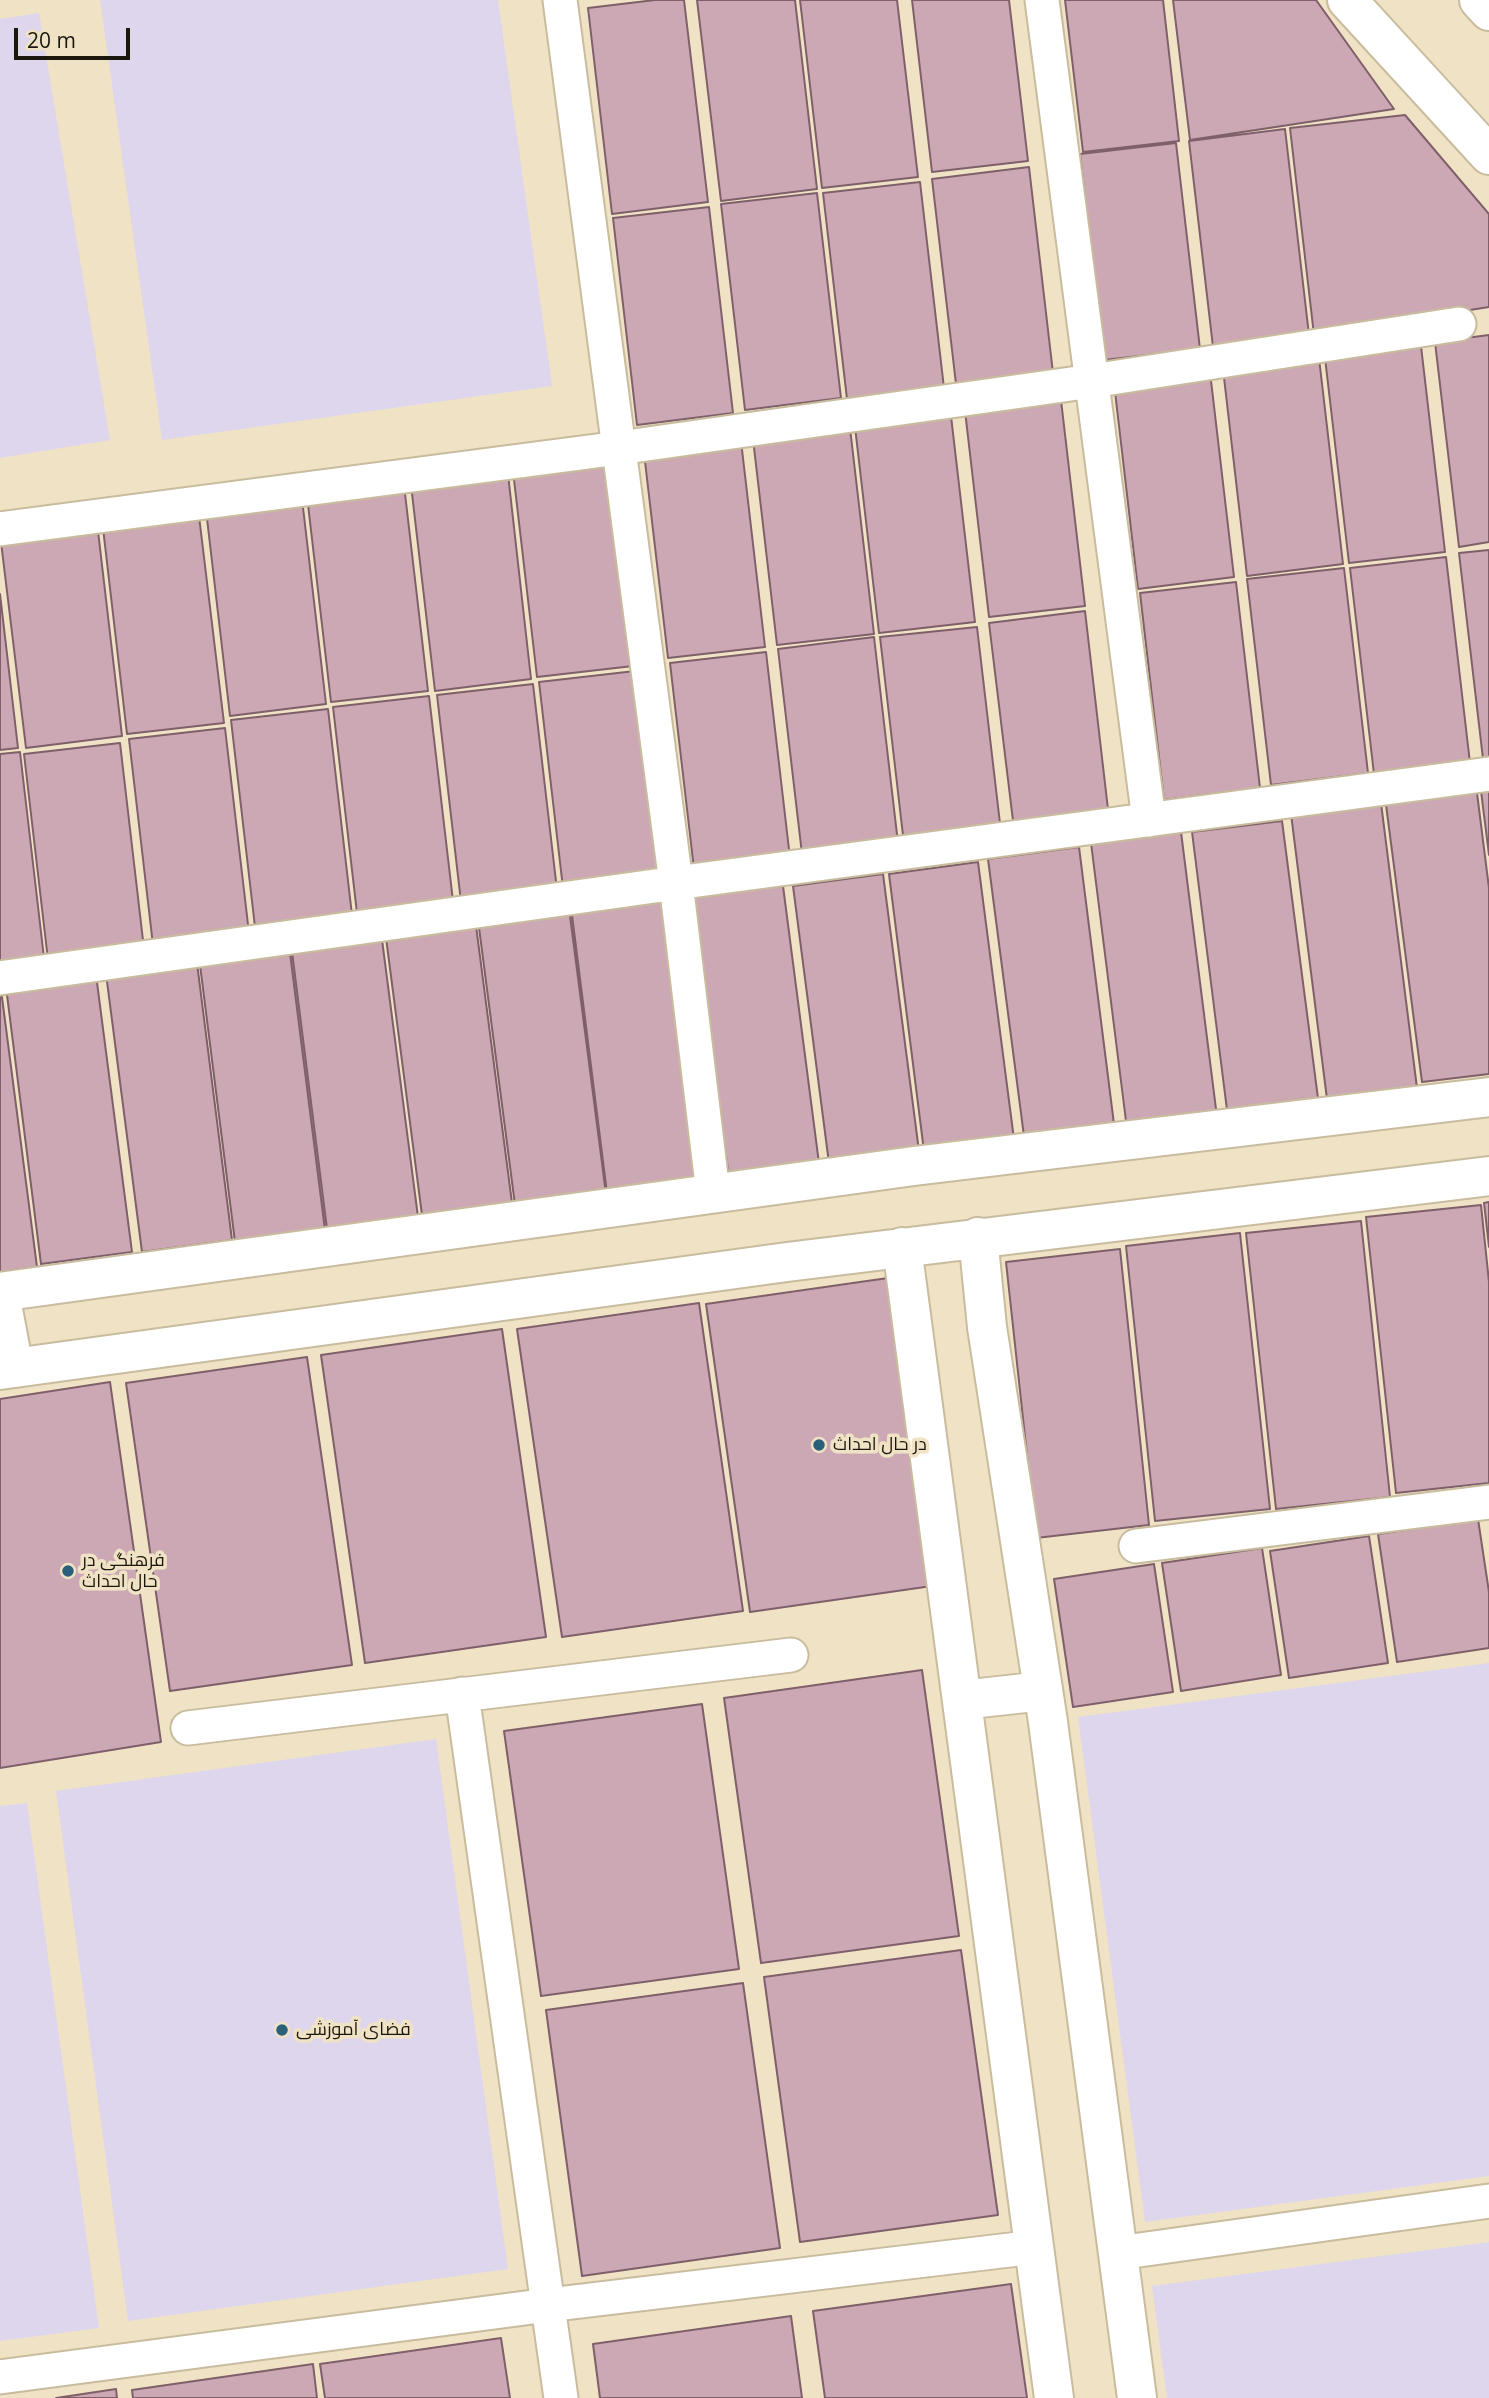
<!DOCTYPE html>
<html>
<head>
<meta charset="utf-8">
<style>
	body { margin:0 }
	#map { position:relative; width:1489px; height:2398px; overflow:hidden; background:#f0e3c5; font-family:"Open Sans",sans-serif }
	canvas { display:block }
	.scale { position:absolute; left:14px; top:28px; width:116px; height:32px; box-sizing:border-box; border:4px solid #1c170c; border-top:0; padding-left:9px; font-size:21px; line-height:24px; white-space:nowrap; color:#1c170c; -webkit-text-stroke:5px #f0e3c5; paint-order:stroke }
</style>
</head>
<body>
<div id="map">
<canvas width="1489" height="2398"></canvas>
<div class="scale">20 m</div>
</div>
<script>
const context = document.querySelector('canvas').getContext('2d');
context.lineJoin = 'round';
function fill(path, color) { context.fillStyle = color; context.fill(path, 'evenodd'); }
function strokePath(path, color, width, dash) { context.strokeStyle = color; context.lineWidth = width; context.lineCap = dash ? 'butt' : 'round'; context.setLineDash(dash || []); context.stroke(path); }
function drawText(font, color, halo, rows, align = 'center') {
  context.font = font + ' "Open Sans",Cairo,sans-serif'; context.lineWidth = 7; context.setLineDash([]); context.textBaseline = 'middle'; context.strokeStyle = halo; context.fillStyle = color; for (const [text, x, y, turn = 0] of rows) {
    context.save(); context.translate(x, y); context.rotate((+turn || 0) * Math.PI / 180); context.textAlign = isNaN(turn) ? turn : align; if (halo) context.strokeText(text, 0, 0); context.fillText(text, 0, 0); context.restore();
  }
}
const education = new Path2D(`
	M 100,0 L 498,0 L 552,386 L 162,440 Z
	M 39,13 L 110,440 L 0,458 L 0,19 Z
	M 1489,1663 L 1489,2176 L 1145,2222 L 1078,1717 Z
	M 436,1739 L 508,2269 L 128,2321 L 56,1791 Z
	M 27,1803 L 99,2328 L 0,2341 L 0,1806 Z
	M 1489,2242 L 1489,2398 L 1167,2398 L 1152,2286 Z`);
const building = new Path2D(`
	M 655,0 L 684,0 L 708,202 L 612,214 L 588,8 Z
	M 697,0 L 795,0 L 817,189 L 721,201 Z
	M 800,0 L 897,0 L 918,177 L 822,188 Z
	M 912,0 L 1009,0 L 1028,161 L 932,172 Z
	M 1065,0 L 1163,0 L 1179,141 L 1083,152 Z
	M 1173,0 L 1316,0 L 1394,109 L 1190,140 Z
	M 1405,115 L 1489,214 L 1489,307 L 1314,335 L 1290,128 Z
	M 1285,129 L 1309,335 L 1213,347 L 1189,141 Z
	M 1176,143 L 1200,349 L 1104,360 L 1080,154 Z
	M 1029,167 L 1053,373 L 956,384 L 932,179 Z
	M 920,182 L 944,388 L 847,399 L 823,193 Z
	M 817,193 L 841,398 L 745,410 L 721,204 Z
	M 709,207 L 733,413 L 637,425 L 613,218 Z
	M 1489,335 L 1489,542 L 1459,547 L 1435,342 Z
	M 1421,346 L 1445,552 L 1349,563 L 1325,358 Z
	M 1319,358 L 1343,564 L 1247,576 L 1223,369 Z
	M 1210,372 L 1234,577 L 1138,589 L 1114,383 Z
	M 1061,400 L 1085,606 L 989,617 L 965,411 Z
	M 951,416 L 975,622 L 879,633 L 855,427 Z
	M 850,428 L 874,634 L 777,645 L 753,439 Z
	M 741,441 L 765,647 L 668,658 L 644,453 Z
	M 609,460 L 633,666 L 537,677 L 513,471 Z
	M 508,474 L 531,679 L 435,691 L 411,485 Z
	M 404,485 L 428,691 L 331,702 L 307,496 Z
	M 302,499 L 326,704 L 230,716 L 206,510 Z
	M 199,516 L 224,723 L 127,734 L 103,528 Z
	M 98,531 L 122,736 L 26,748 L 1,542 Z
	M 1489,550 L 1489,759 L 1483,759 L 1459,553 Z
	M 1446,557 L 1470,763 L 1374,774 L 1350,568 Z
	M 1344,568 L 1368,773 L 1271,785 L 1247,579 Z
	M 1236,582 L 1260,788 L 1164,800 L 1140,593 Z
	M 0,594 L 18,748 L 0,750 Z
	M 1085,611 L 1109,818 L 1014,829 L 989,623 Z
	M 977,627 L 1001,832 L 904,844 L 880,637 Z
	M 874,637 L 898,843 L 802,854 L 778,649 Z
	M 766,652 L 790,858 L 694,869 L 670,663 Z
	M 635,671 L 659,876 L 563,888 L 539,682 Z
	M 533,684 L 557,890 L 461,902 L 437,695 Z
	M 429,696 L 453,901 L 357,913 L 333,707 Z
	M 328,709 L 352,915 L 255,927 L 231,720 Z
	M 225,728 L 249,933 L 153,945 L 129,739 Z
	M 120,743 L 144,949 L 48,960 L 24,754 Z
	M 20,752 L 44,958 L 0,963 L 0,754 Z
	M 1489,782 L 1489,855 L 1480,783 Z
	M 1476,785 L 1489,888 L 1489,1074 L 1422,1082 L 1385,797 Z
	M 1381,803 L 1417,1088 L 1327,1099 L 1291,814 Z
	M 1282,821 L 1319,1106 L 1228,1118 L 1192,832 Z
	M 1181,832 L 1217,1117 L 1127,1129 L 1091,843 Z
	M 1079,847 L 1115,1132 L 1025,1144 L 988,859 Z
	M 978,862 L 1015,1147 L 925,1159 L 889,874 Z
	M 883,874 L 920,1159 L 830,1171 L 793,886 Z
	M 783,886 L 820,1171 L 730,1182 L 686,892 Z
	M 661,895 L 697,1181 L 607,1193 L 571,907 Z
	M 569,908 L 606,1194 L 515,1205 L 478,920 Z
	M 475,918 L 512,1203 L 422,1215 L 385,930 Z
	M 381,932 L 418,1217 L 327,1229 L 291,944 Z
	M 289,945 L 325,1230 L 235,1242 L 199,957 Z
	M 196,955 L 232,1240 L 142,1252 L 105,966 Z
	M 95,967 L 132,1252 L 41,1264 L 5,979 Z
	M 0,982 L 37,1267 L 0,1272 Z
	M 1489,1202 L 1489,1247 L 1484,1203 Z
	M 1481,1205 L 1489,1282 L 1489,1483 L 1396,1493 L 1366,1217 Z
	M 1361,1221 L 1390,1497 L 1276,1509 L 1246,1233 Z
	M 1240,1233 L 1270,1509 L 1155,1521 L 1126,1246 Z
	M 1120,1249 L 1149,1525 L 1036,1538 L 1006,1262 Z
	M 888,1278 L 932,1586 L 750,1612 L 706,1304 Z
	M 699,1303 L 743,1611 L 562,1637 L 517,1329 Z
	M 502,1329 L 546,1637 L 365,1663 L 321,1355 Z
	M 307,1357 L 352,1665 L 170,1691 L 126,1383 Z
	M 110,1382 L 161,1742 L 0,1768 L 0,1399 Z
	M 1478,1519 L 1489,1592 L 1489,1648 L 1397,1662 L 1378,1534 Z
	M 1369,1536 L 1388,1663 L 1289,1678 L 1270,1551 Z
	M 1262,1548 L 1281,1675 L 1181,1691 L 1162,1563 Z
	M 1154,1564 L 1173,1692 L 1073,1707 L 1054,1579 Z
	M 922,1670 L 959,1936 L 761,1963 L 724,1698 Z
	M 702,1704 L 739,1969 L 541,1996 L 504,1731 Z
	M 961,1950 L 998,2215 L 800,2242 L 764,1977 Z
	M 743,1983 L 780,2248 L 582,2276 L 546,2010 Z
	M 1011,2284 L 1027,2398 L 825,2398 L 813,2311 Z
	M 791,2316 L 802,2398 L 600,2398 L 593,2344 Z
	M 501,2338 L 510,2398 L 325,2398 L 320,2364 Z
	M 313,2364 L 317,2398 L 133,2398 L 132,2390 Z
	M 116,2389 L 117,2398 L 56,2398 Z`);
const minor = new Path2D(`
	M 560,0 L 676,883 L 713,1193
	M 1042,0 L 1149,820
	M 0,529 L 619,448 L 1092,381 L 1459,324
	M 0,978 L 676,883 L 1489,774
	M 1136,1546 L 1489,1502
	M 462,1694 L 561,2398
	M 188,1728 L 791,1655
	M 1118,2253 L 1489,2201
	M 0,2377 L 548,2305 L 1035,2247`);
const tertiary = new Path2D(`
	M 1347,0 L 1489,155
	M 1479,0 L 1489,11
	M 978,1237 L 987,1327 L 1048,1722 L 1137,2398
	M 902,1247 L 1054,2398
	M 0,1292 L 914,1166 L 1489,1097
	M 0,1294 L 14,1368
	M 0,1370 L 787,1262 L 1489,1176
	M 962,1700 L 1043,1691`);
const markers = [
	[819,1445,7,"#2a607b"],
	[68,1571,7,"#2a607b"],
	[282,2030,7,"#2a607b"]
];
const poiNames = [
	["در حال احداث",833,1445],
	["فرهنگی در",82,1561],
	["حال احداث",82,1582],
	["فضای آموزشی",296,2030]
];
fill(education, '#ddd6ec');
fill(building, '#cba8b3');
strokePath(building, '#7f606a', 2);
strokePath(minor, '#c9bc9e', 37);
strokePath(tertiary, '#c9bc9e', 42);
strokePath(minor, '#fff', 33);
strokePath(tertiary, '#fff', 38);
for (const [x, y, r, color] of markers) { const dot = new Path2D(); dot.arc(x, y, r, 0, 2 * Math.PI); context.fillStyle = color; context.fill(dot); strokePath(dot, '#f0e3c5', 2.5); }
drawText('18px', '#1c170c', '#f0e3c5', poiNames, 'left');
</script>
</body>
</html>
